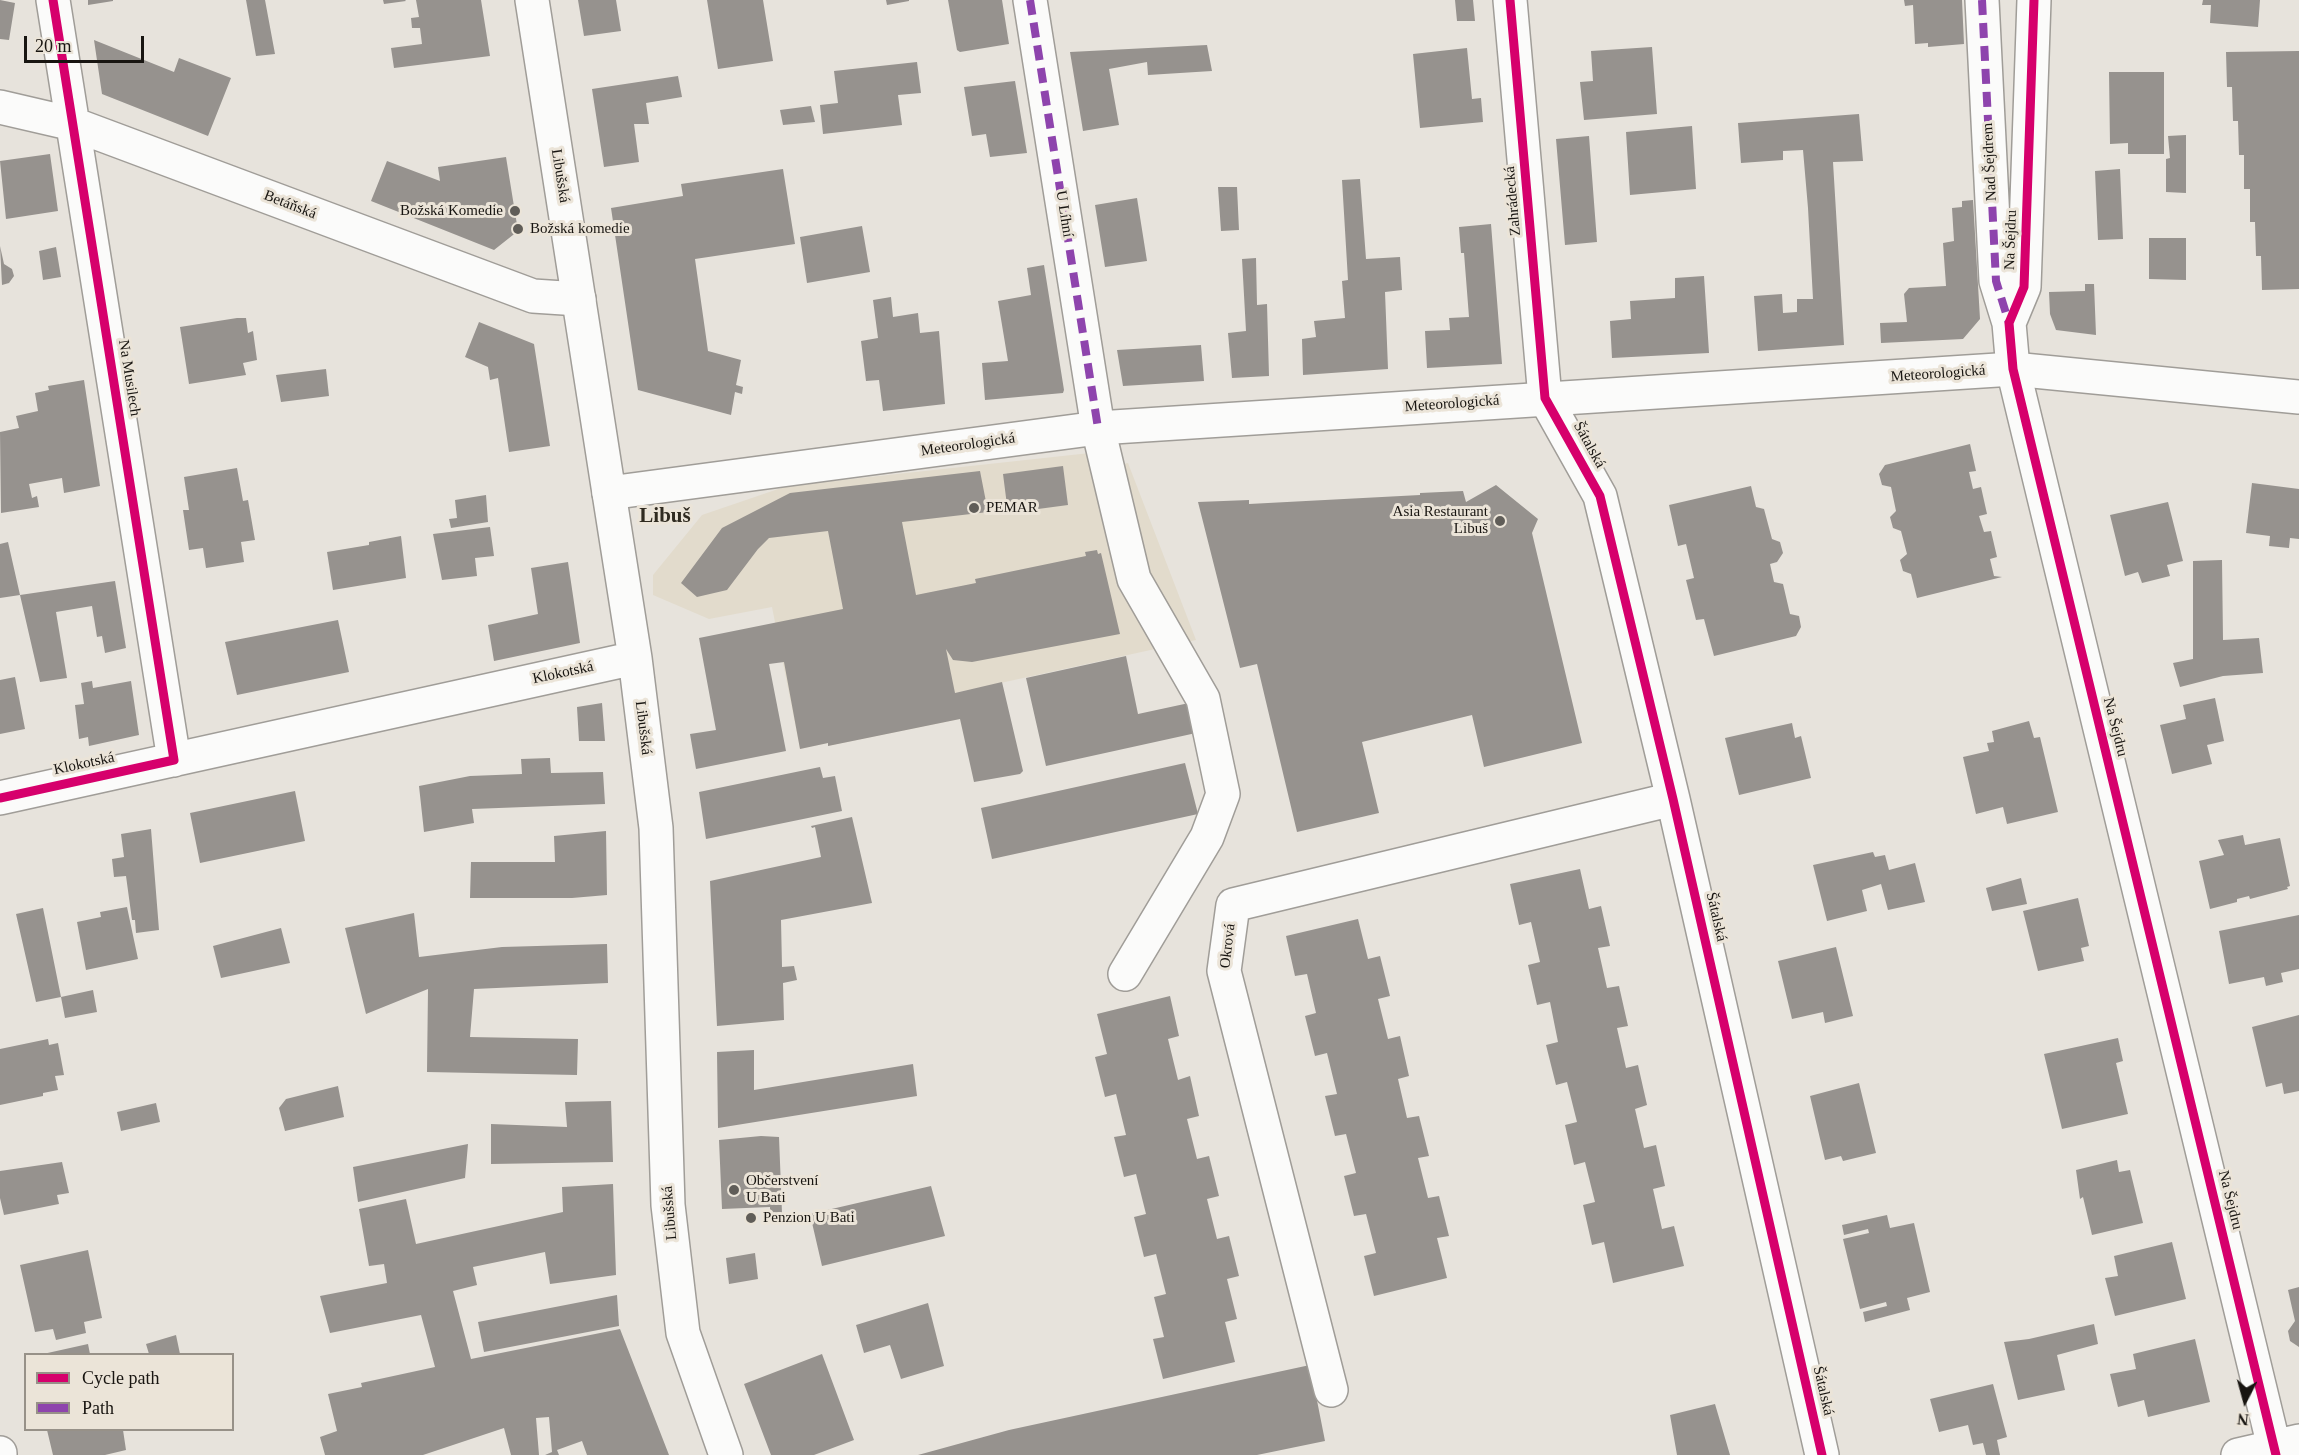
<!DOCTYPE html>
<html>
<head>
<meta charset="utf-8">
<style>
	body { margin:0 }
	#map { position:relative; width:2299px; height:1455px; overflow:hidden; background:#e7e3dc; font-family:"Times New Roman",serif }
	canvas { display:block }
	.legend { position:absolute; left:24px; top:1353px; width:210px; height:78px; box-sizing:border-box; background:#ebe4d8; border:2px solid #979188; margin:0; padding:8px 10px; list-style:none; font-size:18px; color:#181511 }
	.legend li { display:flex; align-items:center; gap:12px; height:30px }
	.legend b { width:30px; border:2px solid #979188 }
	.north { position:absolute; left:2215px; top:1371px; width:60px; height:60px; -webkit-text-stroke:4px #ebe4d8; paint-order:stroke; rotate:186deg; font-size:16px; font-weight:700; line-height:24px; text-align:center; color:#181511 }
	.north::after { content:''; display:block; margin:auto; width:21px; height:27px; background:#181511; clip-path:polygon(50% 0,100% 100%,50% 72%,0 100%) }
	.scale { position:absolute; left:24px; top:36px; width:120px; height:27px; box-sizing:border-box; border:3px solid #181511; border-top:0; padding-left:8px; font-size:18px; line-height:21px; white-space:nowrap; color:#181511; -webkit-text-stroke:4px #ebe4d8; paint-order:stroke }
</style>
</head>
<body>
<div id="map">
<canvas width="2299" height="1455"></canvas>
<ul class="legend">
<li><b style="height:8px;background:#d6006c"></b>Cycle path</li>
<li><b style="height:8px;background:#8e44ad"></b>Path</li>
</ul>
<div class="north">N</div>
<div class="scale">20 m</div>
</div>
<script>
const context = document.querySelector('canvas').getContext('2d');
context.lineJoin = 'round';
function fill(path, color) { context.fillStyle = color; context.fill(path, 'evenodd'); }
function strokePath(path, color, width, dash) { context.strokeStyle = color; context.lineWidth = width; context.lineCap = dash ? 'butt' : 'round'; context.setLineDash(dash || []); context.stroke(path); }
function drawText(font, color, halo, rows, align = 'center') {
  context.font = font + ' "Times New Roman",serif'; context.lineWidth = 6; context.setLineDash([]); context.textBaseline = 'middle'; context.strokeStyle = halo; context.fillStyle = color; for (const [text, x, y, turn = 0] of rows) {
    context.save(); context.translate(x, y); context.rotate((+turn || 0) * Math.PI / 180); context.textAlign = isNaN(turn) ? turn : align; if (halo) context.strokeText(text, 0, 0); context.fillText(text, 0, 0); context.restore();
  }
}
const built = new Path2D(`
	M 1090,453 L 1096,469 L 1128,463 L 1196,640 L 955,693 L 960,719 L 828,746 L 828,743 L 800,749 L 772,607 L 709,619 L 653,595 L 653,575 L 702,515 L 787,486 Z`);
const building = new Path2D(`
	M 0,0 L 15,3 L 9,40 L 0,39 Z
	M 88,0 L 113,0 L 113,1 L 88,5 Z
	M 246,0 L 265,0 L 275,54 L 256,56 Z
	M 383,0 L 405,0 L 406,1 L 384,4 Z
	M 416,0 L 481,0 L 490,56 L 394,68 L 391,48 L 422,44 L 420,28 L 412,28 L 411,18 L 419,17 Z
	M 578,0 L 616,0 L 621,31 L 584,36 Z
	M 707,0 L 763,0 L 773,61 L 718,69 Z
	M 886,0 L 909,0 L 909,1 L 887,5 Z
	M 948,0 L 1002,0 L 1009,44 L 960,52 L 957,50 Z
	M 1455,0 L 1473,0 L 1475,21 L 1457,21 Z
	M 1904,0 L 1962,0 L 1964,44 L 1928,47 L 1928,43 L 1915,44 L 1913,5 L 1905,6 Z
	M 2203,0 L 2260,0 L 2258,27 L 2210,23 L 2211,5 L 2202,5 Z
	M 94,40 L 174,72 L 179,58 L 231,78 L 208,136 L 102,94 Z
	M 1207,45 L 1212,71 L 1148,75 L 1147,62 L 1109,69 L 1119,125 L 1083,131 L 1070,52 Z
	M 1652,47 L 1657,114 L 1584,120 L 1580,82 L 1593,81 L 1591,51 Z
	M 1467,48 L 1472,99 L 1481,98 L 1483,122 L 1420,128 L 1413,54 Z
	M 2299,51 L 2299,289 L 2262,290 L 2261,256 L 2256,256 L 2255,222 L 2250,222 L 2250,189 L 2244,189 L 2244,155 L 2239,155 L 2238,121 L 2233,121 L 2232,87 L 2227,87 L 2226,52 Z
	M 917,62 L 921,93 L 898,95 L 902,125 L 823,134 L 820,105 L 838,103 L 834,71 Z
	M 2109,72 L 2164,72 L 2164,154 L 2128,154 L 2128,143 L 2110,144 Z
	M 678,76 L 682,97 L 646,103 L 649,124 L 634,124 L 639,162 L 604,167 L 592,89 Z
	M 1015,81 L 1027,153 L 990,157 L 986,134 L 972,136 L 964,87 Z
	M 811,106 L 815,122 L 783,125 L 780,110 Z
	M 1859,114 L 1863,161 L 1833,162 L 1844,345 L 1758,351 L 1754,296 L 1782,294 L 1783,313 L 1797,312 L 1797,299 L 1813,299 L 1808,208 L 1803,150 L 1783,151 L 1783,160 L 1741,163 L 1738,123 Z
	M 1692,126 L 1696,189 L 1630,195 L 1626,132 Z
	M 2186,135 L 2186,193 L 2166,192 L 2166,159 L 2170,158 L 2168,136 Z
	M 1589,136 L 1597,242 L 1565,245 L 1556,139 Z
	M 50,154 L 58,211 L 6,219 L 0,161 Z
	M 506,157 L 518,231 L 494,250 L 371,201 L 387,161 L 440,181 L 438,167 Z
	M 783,169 L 795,244 L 695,259 L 708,351 L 741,360 L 736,385 L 743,387 L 742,394 L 735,392 L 731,415 L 638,390 L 611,208 L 683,196 L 681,184 Z
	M 2120,169 L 2123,239 L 2098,240 L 2095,171 Z
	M 1360,179 L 1366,259 L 1400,257 L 1402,290 L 1385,292 L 1388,369 L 1303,375 L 1302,339 L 1316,337 L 1314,321 L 1345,318 L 1342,281 L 1348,280 L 1342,180 Z
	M 1218,187 L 1237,187 L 1239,230 L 1221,231 Z
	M 1137,198 L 1147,261 L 1105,267 L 1095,205 Z
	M 1973,200 L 1980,319 L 1963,339 L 1881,343 L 1880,323 L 1907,322 L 1904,294 L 1909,288 L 1946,286 L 1943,243 L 1954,241 L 1952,208 L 1962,207 L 1962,201 Z
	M 1491,224 L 1502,364 L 1427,368 L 1425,331 L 1450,330 L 1449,318 L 1469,317 L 1464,253 L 1461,253 L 1459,227 Z
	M 862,226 L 870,272 L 807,283 L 800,237 Z
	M 2149,238 L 2186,238 L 2186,280 L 2149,279 Z
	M 0,246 L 4,264 L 12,269 L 14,276 L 9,283 L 2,285 Z
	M 56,247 L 61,277 L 43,280 L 39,251 Z
	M 1256,258 L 1257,305 L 1267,304 L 1269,376 L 1232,378 L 1228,333 L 1246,331 L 1242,259 Z
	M 1044,265 L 1064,390 L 1063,393 L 985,400 L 982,363 L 1008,361 L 998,301 L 1031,295 L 1027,268 Z
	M 1704,276 L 1709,353 L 1612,358 L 1610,321 L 1631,319 L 1630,301 L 1675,298 L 1675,278 Z
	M 2085,284 L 2094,284 L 2096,335 L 2056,330 L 2050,314 L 2049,292 L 2085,291 Z
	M 891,297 L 893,317 L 918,313 L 920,333 L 939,331 L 945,404 L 883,411 L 879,380 L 866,381 L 861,341 L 878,338 L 873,300 Z
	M 237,318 L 246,318 L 248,333 L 253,331 L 257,360 L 243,363 L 246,375 L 189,384 L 180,327 Z
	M 479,322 L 534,344 L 550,446 L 509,452 L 498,378 L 490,380 L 488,367 L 465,357 Z
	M 1201,345 L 1204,381 L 1123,386 L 1117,350 Z
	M 326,369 L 329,396 L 281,402 L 276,375 Z
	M 84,380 L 100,486 L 64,493 L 62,478 L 29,484 L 32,498 L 37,496 L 39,507 L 1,513 L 0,432 L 19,428 L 16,416 L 38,411 L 35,393 L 49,390 L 48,386 Z
	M 1970,444 L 1976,471 L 1969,472 L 1973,489 L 1981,487 L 1987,514 L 1979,516 L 1984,532 L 1991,531 L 1997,557 L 1990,559 L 1994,576 L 2002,577 L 1917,598 L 1911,574 L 1903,571 L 1900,560 L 1907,554 L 1901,531 L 1893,528 L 1890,517 L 1896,511 L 1891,487 L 1882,485 L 1879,474 L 1885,465 Z
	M 1063,466 L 1068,505 L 1008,513 L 1003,474 Z
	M 237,468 L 243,501 L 248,500 L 255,540 L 241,542 L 244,562 L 206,568 L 203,548 L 189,550 L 183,510 L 189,510 L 184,477 Z
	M 980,471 L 988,512 L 902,522 L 916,595 L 976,583 L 975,579 L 1086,556 L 1085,552 L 1097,550 L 1098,554 L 1101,553 L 1120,634 L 972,662 L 953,660 L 946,649 L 955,693 L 1002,682 L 1023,771 L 1020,774 L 974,782 L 960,719 L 828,746 L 828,743 L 800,749 L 784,662 L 769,664 L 786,751 L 696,769 L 690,734 L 716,730 L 699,638 L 843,609 L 828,531 L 769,538 L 758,549 L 727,590 L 697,597 L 681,583 L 722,528 L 790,493 Z
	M 2252,483 L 2299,489 L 2299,539 L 2290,538 L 2289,548 L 2269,546 L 2270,536 L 2246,533 Z
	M 1496,485 L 1538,519 L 1532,533 L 1582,743 L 1484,767 L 1472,715 L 1362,742 L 1379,813 L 1297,832 L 1257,664 L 1240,668 L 1198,502 L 1249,500 L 1249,504 L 1420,495 L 1420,493 L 1463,491 L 1466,502 Z
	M 1751,486 L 1756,507 L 1764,509 L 1772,539 L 1780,542 L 1783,553 L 1777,562 L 1770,564 L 1774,582 L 1783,584 L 1790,614 L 1799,616 L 1801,627 L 1796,636 L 1714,656 L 1704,619 L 1696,620 L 1686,580 L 1694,578 L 1686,544 L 1678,546 L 1669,505 Z
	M 486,495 L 488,522 L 451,528 L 449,519 L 457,518 L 455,500 Z
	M 2168,502 L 2183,561 L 2167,565 L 2170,576 L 2142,583 L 2138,572 L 2125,576 L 2110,515 Z
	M 490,527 L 494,556 L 475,558 L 477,576 L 442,580 L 433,534 Z
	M 401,536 L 406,578 L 333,590 L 327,552 L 369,545 L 369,542 Z
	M 8,542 L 20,595 L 0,598 L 0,544 Z
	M 2222,560 L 2223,640 L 2259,638 L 2263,673 L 2223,676 L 2180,687 L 2173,663 L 2193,659 L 2193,561 Z
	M 568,562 L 580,643 L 494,661 L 488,625 L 538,614 L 531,568 Z
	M 115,581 L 126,648 L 105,653 L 102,636 L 97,637 L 92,606 L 56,612 L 67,678 L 40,682 L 20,595 Z
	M 338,620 L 349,672 L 237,695 L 225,642 Z
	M 1126,656 L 1138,714 L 1189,703 L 1196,733 L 1046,766 L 1026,678 Z
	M 15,677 L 25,729 L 0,734 L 0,680 Z
	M 92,681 L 93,688 L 131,681 L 139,735 L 89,746 L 88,737 L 79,739 L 75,705 L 84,704 L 81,683 Z
	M 2215,698 L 2224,741 L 2207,745 L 2212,764 L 2172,774 L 2160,725 L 2186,719 L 2183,705 Z
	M 602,703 L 605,741 L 579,741 L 577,707 Z
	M 2029,721 L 2034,738 L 2040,737 L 2058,812 L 2007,824 L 2003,807 L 1976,814 L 1963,757 L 1989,751 L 1987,743 L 1994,742 L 1992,731 Z
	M 1792,723 L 1795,738 L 1801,736 L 1811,778 L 1739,795 L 1725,738 Z
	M 550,758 L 551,773 L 603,772 L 605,804 L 472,809 L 474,823 L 424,832 L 419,786 L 470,776 L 522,774 L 521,759 Z
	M 1185,763 L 1198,814 L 992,859 L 981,808 Z
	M 820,767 L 823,778 L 835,776 L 842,811 L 706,839 L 699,792 Z
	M 295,791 L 305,841 L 200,863 L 190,813 Z
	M 852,817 L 872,903 L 781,920 L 782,967 L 794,966 L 797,980 L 783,983 L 784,1020 L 717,1026 L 710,881 L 821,857 L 815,827 L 812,828 L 811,826 Z
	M 151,829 L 159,930 L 136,933 L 135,920 L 132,920 L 126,876 L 114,877 L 112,859 L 124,857 L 121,834 Z
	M 606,831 L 607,895 L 572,898 L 470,898 L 471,862 L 555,862 L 554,836 Z
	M 2243,835 L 2245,845 L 2280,838 L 2290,886 L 2287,887 L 2288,889 L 2250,899 L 2249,896 L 2237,899 L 2237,902 L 2210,909 L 2199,861 L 2224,855 L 2218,840 Z
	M 1873,852 L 1875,857 L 1885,855 L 1889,870 L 1915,863 L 1925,902 L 1888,910 L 1881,884 L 1862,890 L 1867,911 L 1827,921 L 1813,865 Z
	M 1580,869 L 1589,909 L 1601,906 L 1610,946 L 1598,948 L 1607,988 L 1619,986 L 1628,1026 L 1617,1028 L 1626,1068 L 1638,1065 L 1647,1105 L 1635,1109 L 1644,1148 L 1656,1145 L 1665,1186 L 1653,1189 L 1662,1229 L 1674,1226 L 1684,1266 L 1613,1283 L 1604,1242 L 1592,1245 L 1583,1205 L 1595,1202 L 1585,1162 L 1574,1165 L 1565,1125 L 1577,1122 L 1567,1082 L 1556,1085 L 1546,1045 L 1558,1042 L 1550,1002 L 1537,1005 L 1528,965 L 1540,962 L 1531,922 L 1519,925 L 1510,884 Z
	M 2021,878 L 2027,904 L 1992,911 L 1986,888 Z
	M 2078,898 L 2089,946 L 2081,948 L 2084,961 L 2038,971 L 2023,911 Z
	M 127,907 L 138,959 L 86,970 L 77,922 L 101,917 L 100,912 Z
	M 43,908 L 61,997 L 36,1002 L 16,914 Z
	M 414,913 L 419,957 L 502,947 L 607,944 L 608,983 L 474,989 L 470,1037 L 578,1039 L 577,1075 L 427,1072 L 428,989 L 366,1014 L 345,928 Z
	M 2299,915 L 2299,969 L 2281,973 L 2283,982 L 2266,986 L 2264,977 L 2229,984 L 2219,931 Z
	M 1358,919 L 1368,959 L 1380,956 L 1390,996 L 1378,999 L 1388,1039 L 1400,1036 L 1409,1076 L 1398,1079 L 1407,1118 L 1419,1116 L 1429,1156 L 1418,1158 L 1428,1198 L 1439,1196 L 1449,1236 L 1437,1238 L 1447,1278 L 1374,1296 L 1364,1256 L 1376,1253 L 1366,1214 L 1354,1216 L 1344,1176 L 1356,1173 L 1346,1134 L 1335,1136 L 1325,1096 L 1337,1094 L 1327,1053 L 1315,1056 L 1305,1016 L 1316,1013 L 1307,974 L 1295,976 L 1286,936 Z
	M 281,928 L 290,963 L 221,978 L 213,946 Z
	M 1836,947 L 1853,1016 L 1825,1023 L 1823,1012 L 1792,1019 L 1778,961 Z
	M 93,990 L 97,1012 L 65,1018 L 61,997 Z
	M 1170,996 L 1179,1036 L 1168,1039 L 1178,1080 L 1190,1076 L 1199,1116 L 1187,1119 L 1197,1159 L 1209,1156 L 1219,1196 L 1207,1199 L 1217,1239 L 1229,1236 L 1239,1276 L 1227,1279 L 1237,1319 L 1225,1322 L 1235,1362 L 1163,1379 L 1153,1339 L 1164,1337 L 1154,1297 L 1166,1294 L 1156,1254 L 1144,1257 L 1134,1217 L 1146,1214 L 1136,1174 L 1124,1177 L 1114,1137 L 1126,1135 L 1116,1094 L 1105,1097 L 1095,1057 L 1107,1054 L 1097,1014 Z
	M 2299,1015 L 2299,1091 L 2284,1094 L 2282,1083 L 2266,1087 L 2252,1027 Z
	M 2118,1038 L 2123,1061 L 2116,1063 L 2128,1114 L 2062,1129 L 2044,1054 Z
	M 48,1039 L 49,1045 L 58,1043 L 64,1075 L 55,1076 L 58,1090 L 43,1093 L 43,1096 L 0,1105 L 0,1049 Z
	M 754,1050 L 754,1090 L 913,1064 L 917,1096 L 718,1128 L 717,1052 Z
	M 1859,1083 L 1876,1153 L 1843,1161 L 1841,1156 L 1825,1160 L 1810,1096 Z
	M 338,1086 L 344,1117 L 285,1131 L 279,1108 L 286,1099 Z
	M 611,1101 L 613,1162 L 491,1164 L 491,1124 L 567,1127 L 565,1102 Z
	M 156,1103 L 160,1122 L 121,1131 L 117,1112 Z
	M 761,1136 L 779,1137 L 782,1213 L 770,1214 L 770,1207 L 722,1209 L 719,1140 Z
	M 468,1144 L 465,1178 L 358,1202 L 353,1167 Z
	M 2117,1160 L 2119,1172 L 2130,1170 L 2143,1223 L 2092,1235 L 2083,1197 L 2080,1199 L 2076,1170 Z
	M 62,1162 L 69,1193 L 57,1195 L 59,1204 L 4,1215 L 0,1198 L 0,1171 Z
	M 613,1184 L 616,1275 L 550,1284 L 545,1252 L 473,1267 L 477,1285 L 453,1291 L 471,1359 L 620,1329 L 669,1455 L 587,1455 L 582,1441 L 557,1450 L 559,1455 L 545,1455 L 552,1452 L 549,1417 L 536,1418 L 539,1455 L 511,1455 L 504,1428 L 423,1455 L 325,1455 L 320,1437 L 337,1431 L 328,1394 L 362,1387 L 361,1383 L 435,1367 L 421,1315 L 330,1333 L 320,1296 L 387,1283 L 384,1264 L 369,1266 L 359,1209 L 406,1199 L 416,1244 L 563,1212 L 562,1187 Z
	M 931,1186 L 945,1236 L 822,1266 L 810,1214 Z
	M 1887,1215 L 1890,1228 L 1914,1223 L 1930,1292 L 1907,1298 L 1910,1310 L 1865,1322 L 1863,1312 L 1887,1306 L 1886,1302 L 1860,1309 L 1843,1239 L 1869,1233 L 1868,1229 L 1844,1235 L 1842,1225 Z
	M 2172,1242 L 2186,1299 L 2115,1316 L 2105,1278 L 2118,1276 L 2114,1256 Z
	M 88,1250 L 102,1318 L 84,1322 L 86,1333 L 56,1340 L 53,1329 L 35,1332 L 20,1265 Z
	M 755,1253 L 758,1279 L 729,1284 L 726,1258 Z
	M 2299,1287 L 2299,1347 L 2290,1341 L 2288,1331 L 2295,1321 L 2288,1290 Z
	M 617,1295 L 619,1326 L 484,1352 L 478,1322 Z
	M 928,1303 L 944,1366 L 901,1379 L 890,1345 L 864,1353 L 856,1325 Z
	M 2094,1324 L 2098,1344 L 2057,1355 L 2065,1390 L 2018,1400 L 2004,1342 L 2029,1339 Z
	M 176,1335 L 180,1354 L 149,1354 L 146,1344 Z
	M 2195,1339 L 2210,1402 L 2148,1417 L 2144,1400 L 2118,1407 L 2110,1374 L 2136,1369 L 2133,1354 Z
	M 88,1344 L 90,1354 L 43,1354 Z
	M 822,1354 L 854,1440 L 814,1455 L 771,1455 L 744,1384 Z
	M 1310,1365 L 1325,1441 L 1257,1455 L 918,1455 L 1009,1430 Z
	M 1993,1384 L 2007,1437 L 1997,1440 L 2000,1455 L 1986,1455 L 1983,1443 L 1973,1445 L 1968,1425 L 1939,1432 L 1930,1399 Z
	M 1715,1404 L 1730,1455 L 1677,1455 L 1670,1415 Z
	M 47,1430 L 123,1430 L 126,1450 L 105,1455 L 53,1455 Z`);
const minor = new Path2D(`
	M 53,0 L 174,760
	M 1030,0 L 1098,428 L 1134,579 L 1203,699 L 1223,794 L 1207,837 L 1125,974
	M 1510,0 L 1545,398 L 1600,496 L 1673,799 L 1822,1455
	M 1982,0 L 1996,281 L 2009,323
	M 2034,0 L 2024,287 L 2009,323 L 2013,369 L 2276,1455
	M 0,107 L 73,124 L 533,296 L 579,299
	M 609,493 L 635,658 L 656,828 L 668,1205 L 683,1333 L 726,1455
	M 0,798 L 635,658
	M 1331,1390 L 1224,971 L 1233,905 L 1673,799
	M 0,1453 L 0,1455
	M 2238,1455 L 2299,1441`);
const major = new Path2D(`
	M 532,0 L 609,493 L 1098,428 L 2013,369 L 2299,397`);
const quiet = new Path2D(`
	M 1030,0 L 1098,428
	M 1982,0 L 1996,281 L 2009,323`);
const cycleway = new Path2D(`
	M 1510,0 L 1545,398 L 1600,496 L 1673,799 L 1822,1455
	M 2034,0 L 2024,287 L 2009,323 L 2013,369 L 2276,1455
	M 0,798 L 174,760 L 53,0`);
const markers = [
	[515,211,6,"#605d58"],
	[518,229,6,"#605d58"],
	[974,508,6,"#605d58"],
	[1500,521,6,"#605d58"],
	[734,1190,6,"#605d58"],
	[751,1218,6,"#605d58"]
];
const streetNames = [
	["Nad Šejdrem",1990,162,-93],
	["Libušská",560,176,81],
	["Zahrádecká",1513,201,-95],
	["Betáňská",290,205,21],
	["U Líhní",1064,214,81],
	["Na Šejdru",2011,240,-88],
	["Meteorologická",1938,374,-4],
	["Na Musilech",129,378,81],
	["Meteorologická",1452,404,-4],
	["Meteorologická",968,445,-8],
	["Šátalská",1589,445,61],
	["Klokotská",563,673,-12],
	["Na Šejdru",2115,727,76],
	["Libušská",643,728,83],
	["Klokotská",84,764,-12],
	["Šátalská",1716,917,77],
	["Okrová",1228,946,-83],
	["Na Šejdru",2230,1200,76],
	["Libušská",670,1213,-95],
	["Šátalská",1823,1391,77]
];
const poiNames = [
	["Božská Komedie",503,211,"right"],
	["Božská komedie",530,229],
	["PEMAR",986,508],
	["Asia Restaurant",1488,512,"right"],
	["Libuš",1488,529,"right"],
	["Občerstvení",746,1181],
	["U Bati",746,1198],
	["Penzion U Bati",763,1218]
];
const districtNames = [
	["Libuš",665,517]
];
fill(built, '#e2dbcc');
fill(building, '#96928e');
strokePath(minor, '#a09d98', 36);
strokePath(major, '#a09d98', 36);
strokePath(minor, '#fbfbfa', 33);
strokePath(major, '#fbfbfa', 33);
strokePath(quiet, '#8e44ad', 8, [15, 8]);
strokePath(cycleway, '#d6006c', 9);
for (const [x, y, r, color] of markers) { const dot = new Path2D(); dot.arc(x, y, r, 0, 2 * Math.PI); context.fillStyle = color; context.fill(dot); strokePath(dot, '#ebe4d8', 2); }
drawText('15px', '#181511', '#ebe4d8', streetNames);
drawText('15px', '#181511', '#ebe4d8', poiNames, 'left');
drawText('bold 21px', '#302b21', '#ebe4d8', districtNames);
</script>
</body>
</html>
